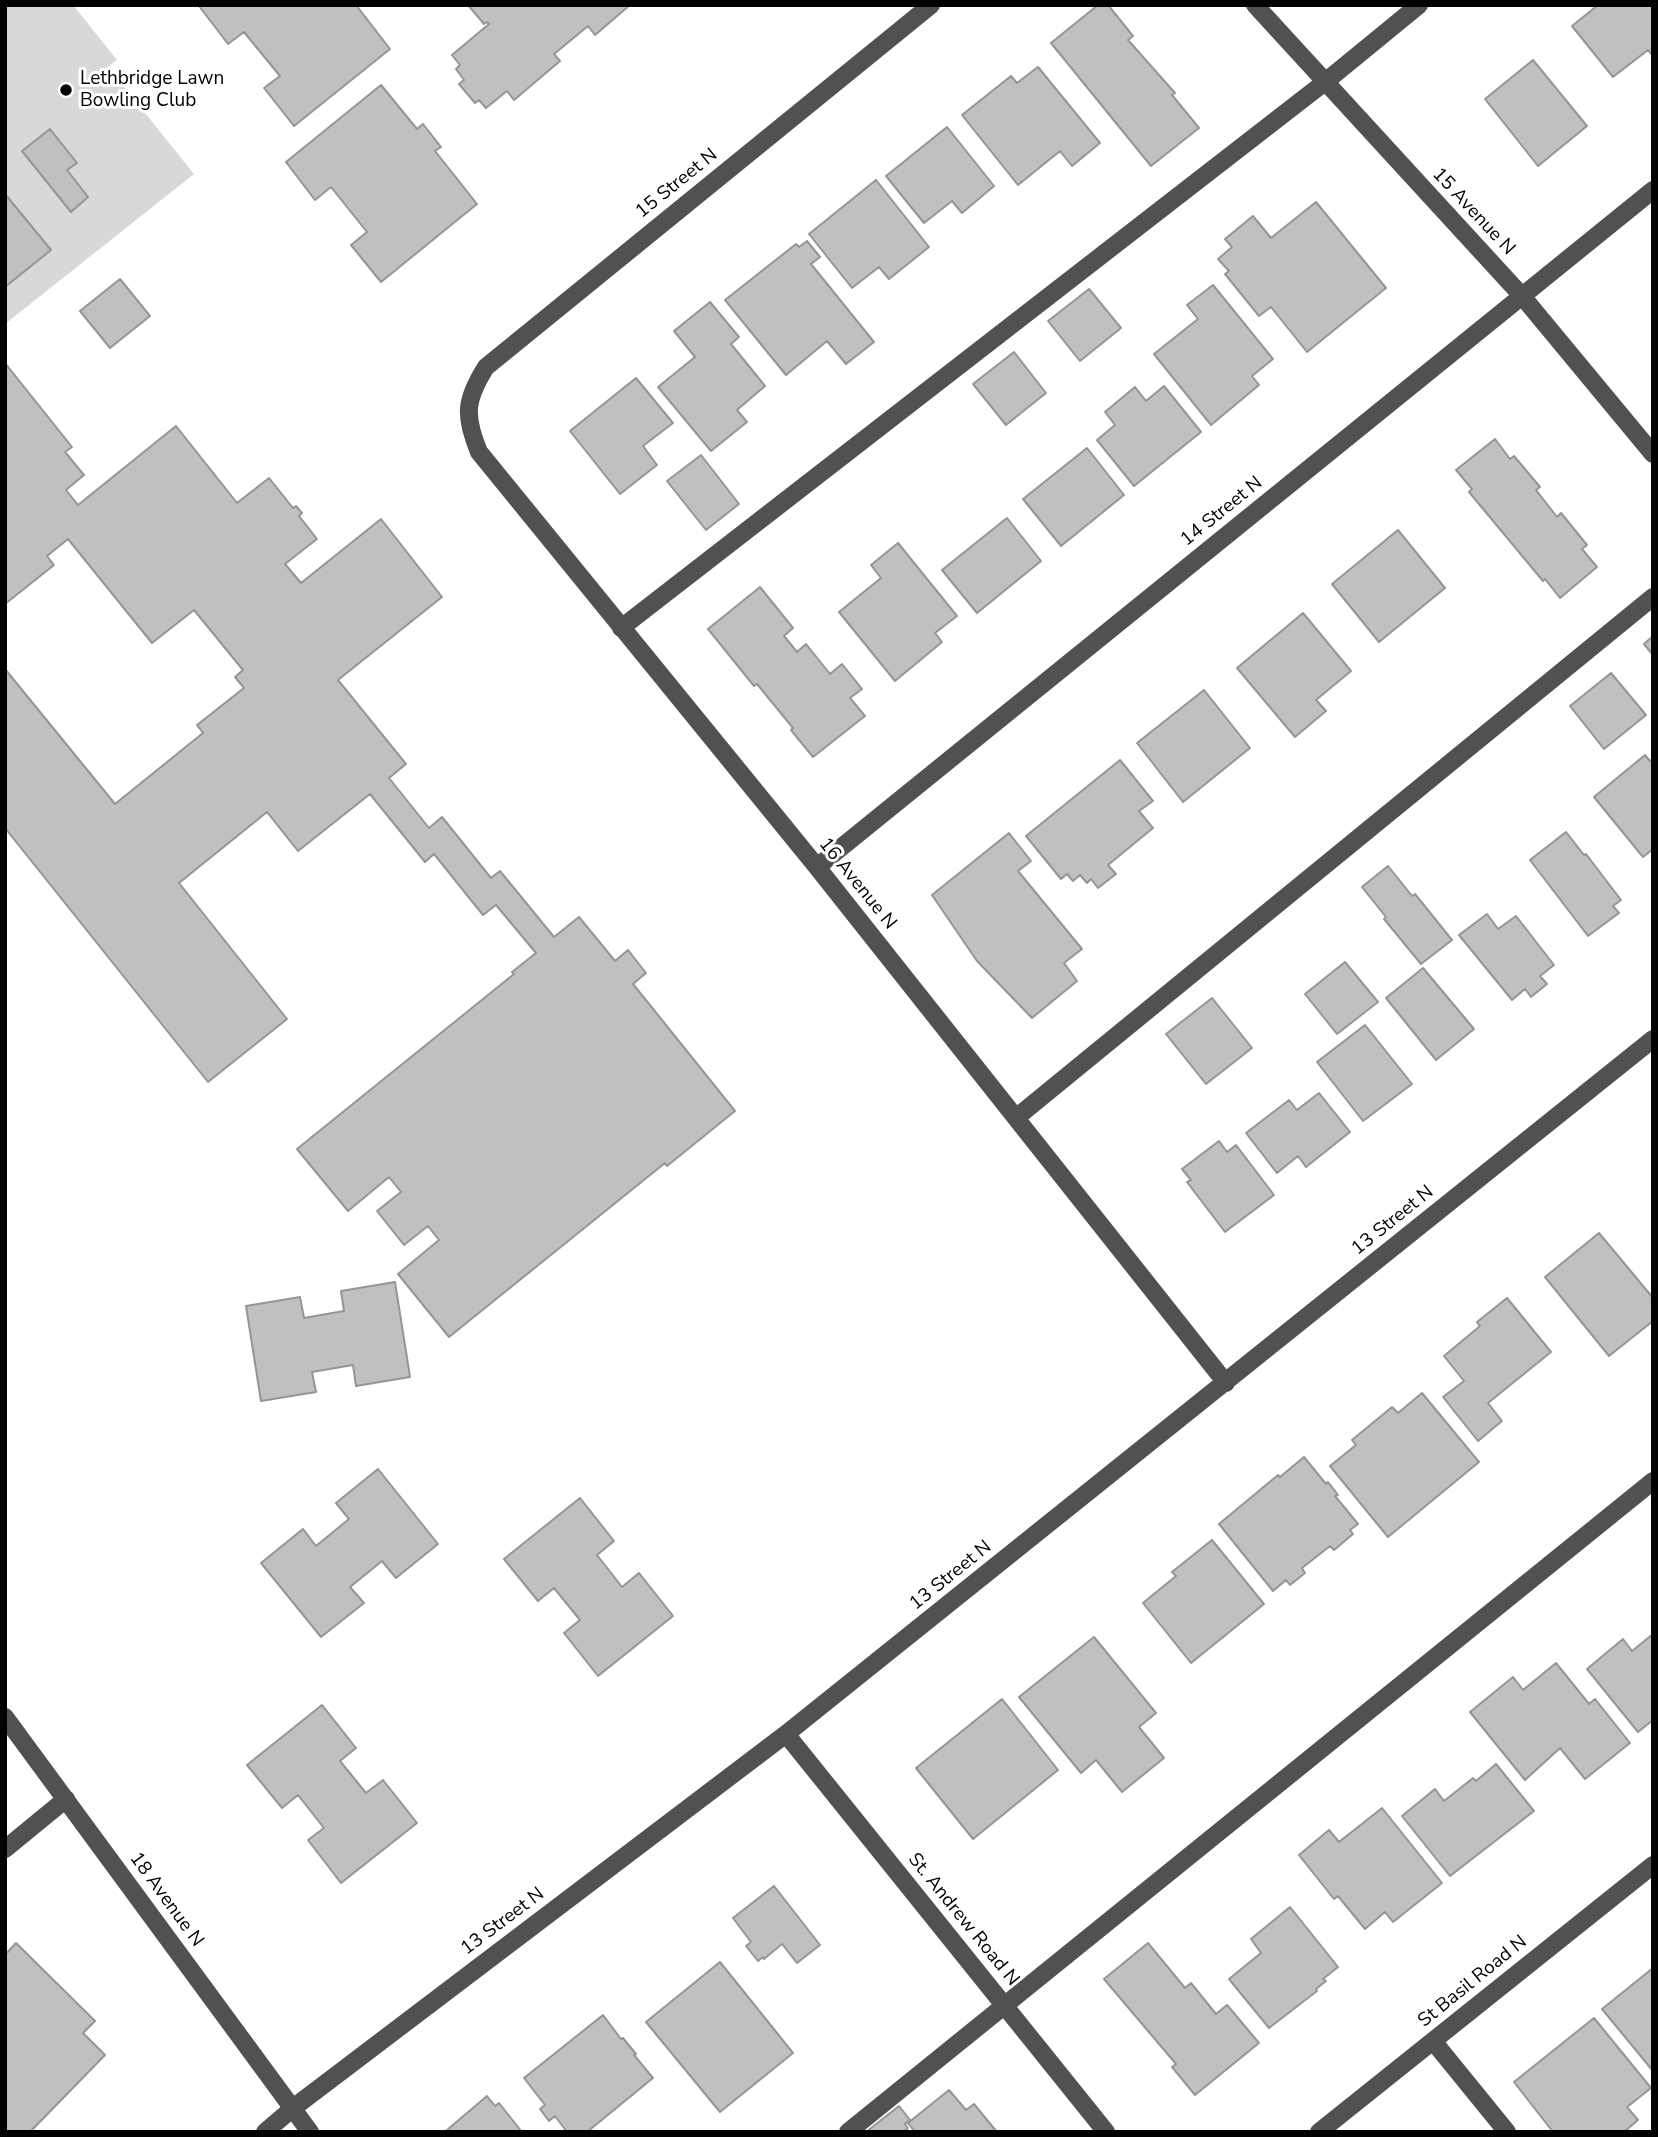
<!DOCTYPE html>
<html>
<head>
<meta charset="utf-8">
<style>
	body { margin:0 }
	#map { position:relative; width:1658px; height:2137px; overflow:hidden; background:#fff; font-family:"Nunito Sans",sans-serif }
	canvas { display:block }
	.frame { position:absolute; inset:0; border:7px solid #000; pointer-events:none }
</style>
</head>
<body>
<div id="map">
<canvas width="1658" height="2137"></canvas>
<div class="frame"></div>
</div>
<script>
const context = document.querySelector('canvas').getContext('2d');
context.lineJoin = 'round';
function fill(path, color) { context.fillStyle = color; context.fill(path, 'evenodd'); }
function strokePath(path, color, width, dash) { context.strokeStyle = color; context.lineWidth = width; context.lineCap = dash ? 'butt' : 'round'; context.setLineDash(dash || []); context.stroke(path); }
function drawText(font, color, halo, rows, align = 'center') {
  context.font = font + ' "Nunito Sans",sans-serif'; context.lineWidth = 6; context.setLineDash([]); context.textBaseline = 'middle'; context.strokeStyle = halo; context.fillStyle = color; for (const [text, x, y, turn = 0] of rows) {
    context.save(); context.translate(x, y); context.rotate((+turn || 0) * Math.PI / 180); context.textAlign = isNaN(turn) ? turn : align; if (halo) context.strokeText(text, 0, 0); context.fillText(text, 0, 0); context.restore();
  }
}
const green = new Path2D(`
	M 5,5 L 73,5 L 117,60 L 108,67 L 194,174 L 5,324 Z`);
const building = new Path2D(`
	M 200,5 L 356,5 L 390,49 L 294,126 L 264,88 L 280,76 L 244,32 L 228,44 L 199,6 Z
	M 468,5 L 630,5 L 595,35 L 588,26 L 554,54 L 560,61 L 514,100 L 507,91 L 486,108 L 479,100 L 475,103 L 459,84 L 464,80 L 456,69 L 460,65 L 452,55 L 489,24 L 487,22 L 484,24 Z
	M 1098,5 L 1108,5 L 1133,36 L 1128,40 L 1175,93 L 1172,95 L 1199,128 L 1151,166 L 1051,43 Z
	M 1598,5 L 1653,5 L 1653,56 L 1648,50 L 1613,77 L 1572,26 Z
	M 1533,60 L 1587,126 L 1538,166 L 1485,99 Z
	M 1038,67 L 1100,143 L 1072,166 L 1060,151 L 1018,185 L 962,115 L 1011,76 L 1017,83 Z
	M 381,85 L 417,129 L 423,124 L 441,147 L 435,151 L 477,204 L 381,282 L 351,245 L 367,232 L 331,187 L 315,200 L 286,162 Z
	M 947,127 L 994,186 L 962,213 L 952,201 L 924,223 L 886,176 Z
	M 50,129 L 77,163 L 67,170 L 88,197 L 71,212 L 22,151 Z
	M 876,180 L 929,247 L 889,279 L 879,267 L 852,288 L 809,234 Z
	M 5,194 L 51,250 L 5,287 Z
	M 1316,202 L 1386,288 L 1307,352 L 1271,307 L 1259,316 L 1225,274 L 1229,271 L 1218,259 L 1232,247 L 1225,239 L 1253,216 L 1271,238 Z
	M 807,241 L 820,257 L 811,264 L 874,342 L 846,364 L 827,341 L 786,375 L 725,300 L 796,244 L 799,247 Z
	M 120,279 L 150,316 L 110,348 L 80,311 Z
	M 1213,285 L 1273,359 L 1252,376 L 1259,385 L 1211,425 L 1154,354 L 1198,319 L 1187,305 Z
	M 1089,289 L 1121,328 L 1080,361 L 1048,321 Z
	M 710,302 L 739,337 L 731,344 L 765,386 L 737,410 L 747,422 L 711,451 L 658,387 L 695,357 L 674,331 Z
	M 1014,352 L 1046,393 L 1006,425 L 973,384 Z
	M 5,363 L 72,447 L 65,452 L 84,475 L 66,490 L 78,505 L 176,426 L 237,503 L 269,478 L 293,508 L 296,506 L 302,513 L 299,516 L 317,539 L 285,564 L 301,583 L 381,519 L 442,597 L 338,680 L 406,764 L 389,778 L 429,828 L 442,817 L 491,878 L 500,871 L 554,937 L 579,917 L 615,961 L 628,950 L 646,973 L 633,984 L 735,1111 L 667,1166 L 665,1163 L 449,1337 L 398,1274 L 439,1240 L 428,1226 L 404,1245 L 377,1211 L 401,1192 L 389,1177 L 348,1211 L 297,1149 L 514,974 L 512,972 L 536,953 L 496,905 L 483,915 L 434,854 L 425,862 L 370,794 L 298,851 L 267,812 L 179,883 L 287,1019 L 208,1082 L 5,828 L 5,669 L 115,804 L 203,733 L 197,725 L 244,688 L 235,677 L 243,670 L 194,610 L 152,643 L 68,539 L 47,556 L 54,565 L 5,604 Z
	M 636,378 L 673,423 L 643,446 L 657,465 L 620,494 L 570,431 Z
	M 1164,386 L 1201,432 L 1134,486 L 1097,440 L 1115,425 L 1105,412 L 1135,387 L 1146,401 Z
	M 1495,439 L 1510,459 L 1514,456 L 1540,487 L 1536,490 L 1557,517 L 1561,513 L 1587,545 L 1582,549 L 1597,567 L 1560,598 L 1545,579 L 1543,581 L 1469,492 L 1472,489 L 1456,470 Z
	M 1087,448 L 1124,495 L 1061,546 L 1023,499 Z
	M 701,455 L 739,504 L 706,530 L 667,481 Z
	M 1007,518 L 1041,561 L 977,613 L 942,570 Z
	M 1398,530 L 1445,588 L 1379,642 L 1332,584 Z
	M 898,543 L 957,616 L 935,633 L 942,642 L 895,681 L 839,612 L 881,578 L 871,565 Z
	M 760,587 L 793,628 L 784,636 L 797,652 L 806,644 L 830,674 L 842,664 L 862,689 L 850,698 L 865,716 L 813,757 L 791,730 L 793,728 L 757,684 L 754,686 L 708,629 Z
	M 1303,613 L 1351,671 L 1316,700 L 1326,711 L 1295,737 L 1237,668 Z
	M 1653,636 L 1653,655 L 1644,644 Z
	M 1611,673 L 1646,715 L 1604,749 L 1570,706 Z
	M 1204,690 L 1250,748 L 1183,802 L 1137,743 Z
	M 1645,755 L 1650,761 L 1653,759 L 1653,849 L 1643,857 L 1594,797 Z
	M 1120,760 L 1153,801 L 1139,811 L 1153,828 L 1108,865 L 1116,874 L 1098,888 L 1091,879 L 1087,883 L 1080,875 L 1073,881 L 1067,874 L 1061,879 L 1026,836 Z
	M 1566,832 L 1584,855 L 1586,854 L 1621,900 L 1613,906 L 1619,913 L 1588,936 L 1530,860 Z
	M 1009,833 L 1031,861 L 1018,871 L 1082,949 L 1064,963 L 1077,981 L 1032,1018 L 977,961 L 932,895 Z
	M 1388,866 L 1412,896 L 1415,894 L 1452,940 L 1421,964 L 1384,919 L 1386,917 L 1362,887 Z
	M 1487,914 L 1498,929 L 1516,916 L 1554,965 L 1540,976 L 1547,984 L 1531,997 L 1525,989 L 1512,1000 L 1459,935 Z
	M 1345,962 L 1378,1002 L 1337,1034 L 1305,994 Z
	M 1423,968 L 1474,1029 L 1436,1060 L 1386,998 Z
	M 1212,998 L 1252,1048 L 1206,1084 L 1166,1034 Z
	M 1365,1025 L 1412,1084 L 1363,1121 L 1317,1062 Z
	M 1319,1093 L 1350,1132 L 1306,1167 L 1298,1156 L 1277,1173 L 1246,1133 L 1289,1100 L 1297,1110 Z
	M 1219,1141 L 1227,1152 L 1236,1145 L 1274,1195 L 1225,1232 L 1187,1182 L 1191,1180 L 1182,1169 Z
	M 1599,1233 L 1653,1298 L 1653,1321 L 1609,1356 L 1545,1277 Z
	M 395,1282 L 410,1377 L 356,1386 L 353,1365 L 312,1372 L 316,1392 L 261,1401 L 246,1306 L 300,1297 L 304,1318 L 344,1311 L 341,1291 Z
	M 1507,1298 L 1551,1352 L 1488,1403 L 1502,1421 L 1478,1441 L 1443,1397 L 1464,1381 L 1444,1356 L 1480,1326 L 1477,1322 Z
	M 1422,1393 L 1479,1462 L 1388,1537 L 1330,1466 L 1356,1445 L 1352,1440 L 1392,1407 L 1398,1413 Z
	M 1304,1457 L 1326,1484 L 1328,1482 L 1338,1495 L 1335,1496 L 1358,1524 L 1350,1530 L 1353,1534 L 1334,1550 L 1330,1546 L 1302,1568 L 1305,1573 L 1290,1585 L 1286,1580 L 1273,1591 L 1219,1524 L 1278,1475 L 1280,1477 Z
	M 378,1469 L 438,1544 L 396,1578 L 382,1561 L 350,1587 L 364,1603 L 321,1637 L 261,1563 L 303,1529 L 316,1546 L 349,1519 L 336,1503 Z
	M 580,1498 L 614,1541 L 597,1555 L 622,1587 L 639,1573 L 673,1616 L 598,1676 L 564,1633 L 580,1620 L 554,1588 L 538,1601 L 504,1559 Z
	M 1212,1540 L 1264,1604 L 1191,1663 L 1143,1603 L 1176,1576 L 1172,1572 Z
	M 1653,1634 L 1653,1720 L 1638,1732 L 1587,1669 L 1623,1639 L 1632,1651 Z
	M 1094,1637 L 1156,1713 L 1139,1727 L 1164,1758 L 1122,1792 L 1096,1760 L 1081,1773 L 1019,1697 Z
	M 1556,1663 L 1589,1704 L 1595,1699 L 1630,1743 L 1585,1779 L 1560,1748 L 1525,1780 L 1470,1712 L 1513,1677 L 1523,1690 Z
	M 1002,1699 L 1058,1770 L 973,1839 L 916,1768 Z
	M 322,1705 L 356,1748 L 340,1761 L 366,1793 L 383,1780 L 417,1823 L 341,1883 L 308,1840 L 324,1828 L 298,1795 L 282,1808 L 247,1765 Z
	M 1496,1764 L 1534,1811 L 1450,1876 L 1402,1816 L 1435,1789 L 1444,1801 L 1473,1778 L 1476,1781 Z
	M 1382,1808 L 1442,1883 L 1393,1922 L 1385,1912 L 1365,1929 L 1338,1896 L 1334,1899 L 1299,1855 L 1329,1830 L 1339,1842 Z
	M 774,1886 L 820,1945 L 797,1963 L 782,1944 L 764,1959 L 763,1957 L 758,1961 L 746,1946 L 751,1942 L 733,1918 Z
	M 1290,1907 L 1338,1967 L 1323,1979 L 1326,1981 L 1316,1989 L 1317,1991 L 1269,2028 L 1229,1979 L 1261,1953 L 1251,1939 Z
	M 16,1943 L 95,2021 L 83,2033 L 105,2055 L 30,2132 L 5,2132 L 5,1955 Z
	M 1148,1943 L 1185,1988 L 1191,1983 L 1216,2014 L 1227,2005 L 1259,2043 L 1195,2095 L 1172,2067 L 1176,2064 L 1104,1979 Z
	M 720,1962 L 793,2053 L 720,2112 L 646,2022 Z
	M 1653,1968 L 1653,2071 L 1602,2009 Z
	M 603,2015 L 621,2039 L 623,2038 L 636,2054 L 634,2055 L 653,2078 L 587,2132 L 567,2132 L 555,2116 L 549,2121 L 540,2109 L 545,2105 L 524,2078 Z
	M 1594,2018 L 1651,2088 L 1627,2107 L 1638,2120 L 1624,2132 L 1553,2132 L 1514,2082 Z
	M 949,2090 L 966,2110 L 974,2104 L 997,2132 L 915,2132 L 908,2123 Z
	M 487,2096 L 495,2106 L 499,2103 L 522,2132 L 448,2132 L 447,2130 Z
	M 899,2106 L 910,2120 L 905,2124 L 908,2128 L 903,2132 L 866,2132 Z`);
const minor = new Path2D(`
	M 931,5 L 486,367 C 465,400 464,416 479,452 L 817,867 L 1226,1383
	M 1255,5 L 1522,296 L 1653,454
	M 621,628 L 1325,82 L 1419,5
	M 817,867 L 1653,190
	M 1017,1117 L 1653,597
	M 5,1717 L 310,2132
	M 786,1734 L 1106,2132
	M 5,1849 L 66,1799
	M 1433,2041 L 1507,2132
	M 265,2132 L 293,2108 L 786,1734 L 1653,1039
	M 848,2132 L 1653,1481
	M 1319,2132 L 1653,1865`);
const markers = [
	[66,90,7,"#000"]
];
const poiNames = [
	["Lethbridge Lawn",80,79],
	["Bowling Club",80,101]
];
const streetNames = [
	["15 Street N",677,184,-39],
	["15 Avenue N",1473,212,47],
	["14 Street N",1222,512,-39],
	["16 Avenue N",857,884,51],
	["13 Street N",1393,1221,-39],
	["13 Street N",951,1576,-39],
	["18 Avenue N",166,1900,54],
	["St. Andrew Road N",963,1920,51],
	["13 Street N",503,1922,-37],
	["St Basil Road N",1473,1982,-39]
];
fill(green, '#d8d8d8');
fill(building, '#c0c0c0');
strokePath(building, '#959595', 2);
strokePath(minor, '#515151', 18);
for (const [x, y, r, color] of markers) { const dot = new Path2D(); dot.arc(x, y, r, 0, 2 * Math.PI); context.fillStyle = color; context.fill(dot); strokePath(dot, '#fff', 2.5); }
drawText('19px', '#000', '#fff', poiNames, 'left');
drawText('19px', '#000', '#fff', streetNames);
</script>
</body>
</html>
